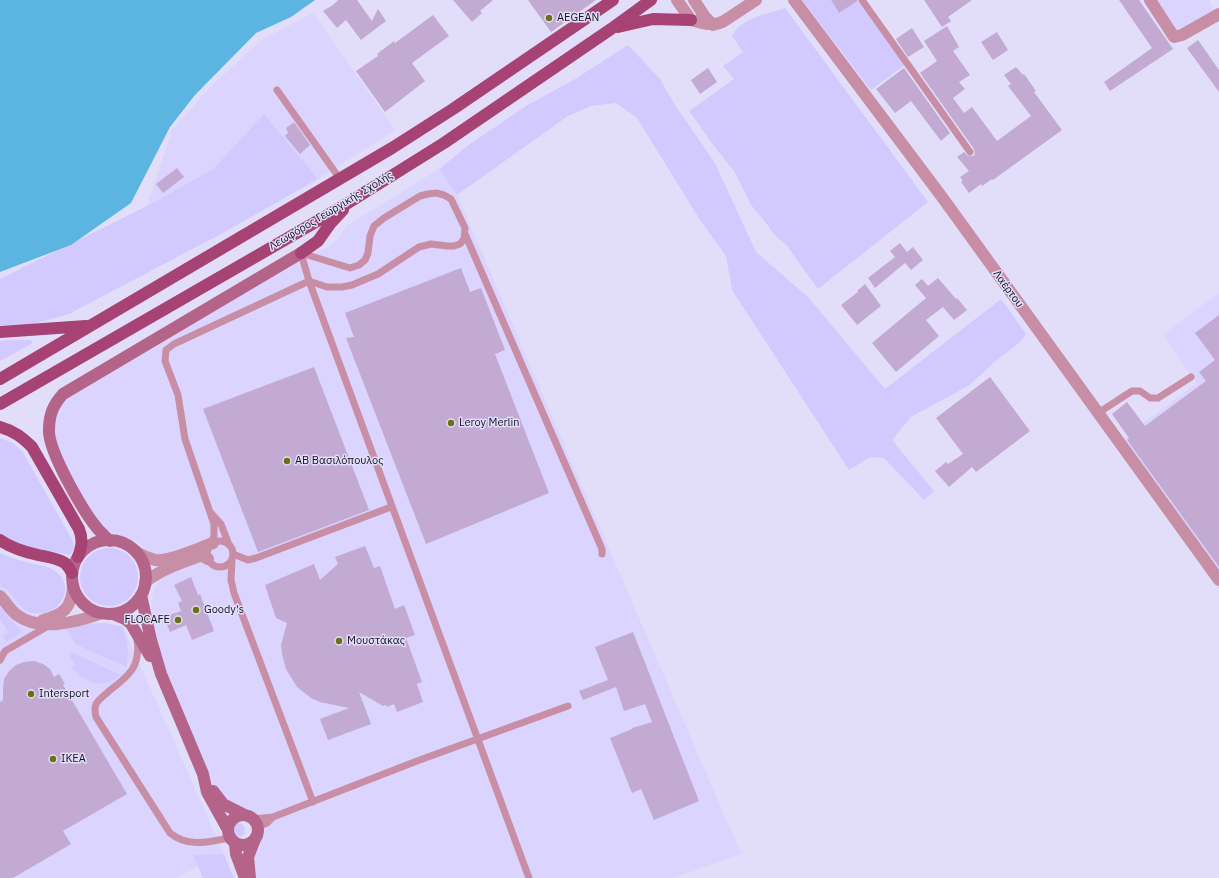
<!DOCTYPE html>
<html>
<head>
<meta charset="utf-8">
<style>
	body { margin:0 }
	canvas { display:block; background:#e2defa }
</style>
</head>
<body>
<canvas width="1219" height="878"></canvas>
<script>
const context = document.querySelector('canvas').getContext('2d');
context.lineJoin = 'round';
function fill(path, color) { context.fillStyle = color; context.fill(path, 'evenodd'); }
function strokePath(path, color, width, dash) { context.strokeStyle = color; context.lineWidth = width; context.lineCap = dash ? 'butt' : 'round'; context.setLineDash(dash || []); context.stroke(path); }
function drawText(font, color, halo, rows, align = 'center') {
  context.font = font + ' "IBM Plex Sans",sans-serif'; context.lineWidth = 3; context.setLineDash([]); context.textBaseline = 'middle'; context.strokeStyle = halo; context.fillStyle = color; for (const [text, x, y, turn = 0] of rows) {
    context.save(); context.translate(x, y); context.rotate((+turn || 0) * Math.PI / 180); context.textAlign = isNaN(turn) ? turn : align; if (halo) context.strokeText(text, 0, 0); context.fillText(text, 0, 0); context.restore();
  }
}
const built = new Path2D(`
	M 1142,0 L 1209,0 L 1215,12 L 1169,39 Z
	M 313,13 L 395,130 L 318,179 L 264,114 L 213,169 L 147,206 L 172,130 L 212,85 L 263,39 Z
	M 439,169 L 459,199 L 541,391 L 741,854 L 674,878 L 253,878 L 251,868 L 260,837 L 263,830 L 263,821 L 249,809 L 232,805 L 218,795 L 173,690 L 155,641 L 152,614 L 152,599 L 154,588 L 160,580 L 168,575 L 164,564 L 137,542 L 104,529 L 92,517 L 56,454 L 51,411 L 67,392 L 293,262 L 332,245 L 348,225 Z
	M 1219,293 L 1219,573 L 1122,439 L 1197,383 L 1191,376 L 1163,335 Z
	M 0,577 L 28,612 L 69,629 L 87,624 L 105,623 L 123,627 L 224,854 L 176,878 L 0,878 Z`);
const green = new Path2D(`
	M 802,0 L 861,0 L 906,64 L 871,90 Z
	M 785,8 L 928,202 L 818,289 L 787,246 L 773,233 L 766,223 L 751,205 L 734,171 L 714,146 L 689,111 L 734,79 L 723,66 L 743,52 L 732,36 C 740,18 768,14 785,8 Z
	M 628,45 L 660,79 L 675,105 L 715,163 L 756,252 L 808,297 L 885,389 L 1001,299 L 1026,334 L 1019,343 L 993,363 L 970,385 L 911,417 L 892,440 L 934,491 L 924,500 L 884,458 L 870,457 L 849,470 L 732,290 L 726,256 L 700,220 L 637,118 L 616,103 L 591,106 L 568,116 L 457,195 L 439,169 L 470,144 L 526,106 L 575,79 Z
	M 264,114 L 318,179 L 221,234 L 69,314 L 30,325 L 0,325 L 0,279 L 147,206 L 213,169 Z
	M 9,340 L 31,340 L 33,343 L 0,361 L 0,341 Z
	M 0,438 L 13,443 L 22,451 L 72,539 L 74,548 L 70,555 C 47,550 20,548 0,534 Z
	M80 577a29 29 0 1 1 58 0a29 29 0 1 1-58 0Z
	M 0,553 C 9,556 17,560 26,562 C 36,565 47,565 55,571 C 79,588 57,621 29,612 C 20,609 15,597 8,590 C 5,588 2,587 0,585 Z
	M 0,607 L 22,632 L 6,642 L 3,636 L 8,632 L 0,619 Z
	M 105,623 L 123,627 C 127,641 130,653 126,667 L 75,644 L 67,629 L 87,624 Z
	M 72,652 L 121,675 C 118,677 114,680 110,682 C 95,687 80,680 72,667 L 75,665 L 68,654 Z
	M231 830a7 7 0 1 1 14 0a7 7 0 1 1-14 0Z
	M 224,854 L 234,878 L 203,878 L 193,855 Z`);
const water = new Path2D(`
	M 0,0 L 315,0 L 291,17 L 256,33 L 195,95 L 170,127 L 131,203 L 71,245 L 0,272 Z`);
const building = new Path2D(`
	M 338,0 L 357,0 L 372,21 L 378,9 L 386,21 L 361,40 L 346,20 L 337,28 L 323,11 L 333,5 Z
	M 453,0 L 493,0 L 480,11 L 482,13 L 472,22 Z
	M 528,0 L 596,0 L 551,32 Z
	M 831,0 L 857,0 L 857,1 L 839,13 Z
	M 924,0 L 972,0 L 948,17 L 951,21 L 942,27 Z
	M 1119,0 L 1139,0 L 1173,49 L 1110,91 L 1104,82 L 1152,48 Z
	M 433,15 L 449,36 L 412,63 L 425,81 L 385,112 L 356,71 L 378,56 L 377,54 L 394,41 L 395,43 Z
	M 947,26 L 959,47 L 953,51 L 970,75 L 959,82 L 965,89 L 953,98 L 964,113 L 972,107 L 997,141 L 1031,116 L 1008,86 L 1011,84 L 1004,75 L 1016,67 L 1023,75 L 1024,74 L 1036,91 L 1034,92 L 1062,130 L 993,180 L 992,179 L 982,186 L 981,184 L 969,193 L 961,182 L 963,181 L 960,177 L 969,171 L 957,157 L 964,152 L 968,156 L 973,156 L 975,154 L 974,149 L 920,73 L 937,61 L 924,41 Z
	M 912,28 L 924,47 L 908,57 L 896,39 Z
	M 997,32 L 1008,50 L 993,60 L 981,42 Z
	M 1198,40 L 1219,70 L 1219,92 L 1187,48 Z
	M 708,68 L 717,82 L 700,94 L 691,80 Z
	M 904,68 L 950,133 L 941,141 L 911,101 L 895,113 L 876,89 Z
	M 294,122 L 310,145 L 300,154 L 285,136 L 288,133 L 286,128 Z
	M 177,168 L 184,177 L 163,193 L 156,184 Z
	M 900,243 L 907,252 L 913,247 L 923,260 L 911,270 L 905,263 L 875,288 L 868,278 L 895,257 L 890,251 Z
	M 461,268 L 470,292 L 481,288 L 505,350 L 495,354 L 549,493 L 426,544 L 346,338 L 354,337 L 345,313 Z
	M 938,278 L 956,299 L 957,298 L 967,310 L 954,320 L 943,307 L 926,320 L 939,336 L 896,372 L 872,343 L 926,298 L 915,285 L 922,279 L 928,286 Z
	M 865,284 L 881,306 L 857,325 L 841,305 L 858,292 L 857,291 Z
	M 1219,315 L 1219,567 L 1127,440 L 1129,438 L 1112,414 L 1127,402 L 1145,426 L 1206,381 L 1199,372 L 1215,360 L 1195,333 Z
	M 314,367 L 369,510 L 258,552 L 203,409 Z
	M 990,377 L 1030,431 L 976,472 L 972,467 L 949,487 L 935,471 L 946,462 L 948,464 L 963,454 L 936,418 Z
	M 365,546 L 374,568 L 380,566 L 395,609 L 404,605 L 415,635 L 406,638 L 422,682 L 417,684 L 423,702 L 397,712 L 394,704 L 387,707 L 386,705 L 383,706 L 359,692 L 371,724 L 328,740 L 320,719 L 349,708 L 320,702 L 311,698 L 297,687 L 286,669 L 282,654 L 281,645 L 287,623 L 276,618 L 265,585 L 314,564 L 320,580 L 338,564 L 335,557 Z
	M 191,577 L 198,595 L 200,594 L 214,631 L 192,640 L 186,625 L 170,632 L 164,617 L 181,611 L 178,603 L 182,601 L 174,585 Z
	M 633,632 L 699,801 L 654,820 L 641,789 L 632,793 L 610,738 L 632,729 L 632,728 L 652,722 L 645,704 L 624,711 L 616,687 L 583,700 L 579,691 L 608,680 L 595,647 Z
	M 34,661 L 43,664 L 50,669 L 54,677 L 59,674 L 65,684 L 63,685 L 127,794 L 63,831 L 71,844 L 13,878 L 0,878 L 0,702 L 3,700 L 3,688 L 4,679 L 9,671 L 16,665 L 24,662 Z`);
const lane = new Path2D(`
	M 862,0 L 970,152
	M 277,90 L 340,179
	M 465,234 L 602,549 L 602,554
	M 301,253 L 309,281 L 529,878
	M 1098,413 L 1132,391 L 1140,391 L 1150,398 L 1158,398 L 1191,377
	M 212,514 L 221,524 L 229,545
	M207 554a13 13 0 1 1 26 0a13 13 0 1 1-26 0Z
	M 208,545 L 214,537 L 214,524 L 185,439 L 178,395 L 165,361 L 166,350 L 174,344 L 309,281 L 327,287 L 342,287 L 352,285 L 378,274 L 419,247 L 431,244 L 447,246 L 454,246 L 460,244 L 464,239 L 465,228 L 451,199 L 444,195 L 436,193 L 428,194 L 420,196 L 384,218 L 374,226 L 370,236 L 368,253 L 365,260 L 359,265 L 350,268 L 301,253
	M 233,554 L 248,560 L 256,558 L 391,507
	M 232,559 L 231,580 L 234,593 L 313,802
	M 137,640 C 141,666 129,676 109,691 C 105,695 99,699 96,704 C 94,709 95,713 96,717 L 170,833 C 188,848 209,842 229,838
	M 0,660 L 5,651 L 50,625
	M 273,817 L 417,761 L 568,706
	M 253,819 L 273,817 L 267,823 L 258,827`);
const street = new Path2D(`
	M 677,0 L 691,20 C 702,23 714,27 724,21 L 756,0
	M 694,0 L 705,17 L 713,25
	M 794,0 L 942,197 L 1219,580
	M 1150,0 L 1174,37 L 1182,35 L 1219,14
	M 135,551 C 141,555 148,558 155,560 C 169,562 199,548 213,543
	M 145,582 C 162,569 180,563 200,556 L 203,556 L 208,559
	M 0,596 C 6,602 10,610 17,615 C 39,632 78,622 102,613
	M 43,620 C 63,615 72,608 73,586`);
const secondary = new Path2D(`
	M72 577a37 37 0 1 1 74 0a37 37 0 1 1-74 0Z
	M 110,541 C 106,537 101,533 97,528 C 83,511 48,451 49,430 C 49,415 53,405 63,394 L 301,253
	M 141,595 L 151,640 L 161,674 L 203,774 L 207,792 L 227,828
	M 113,614 L 125,619 L 131,624 L 150,656
	M 213,791 L 223,804 L 245,815
	M228 830a15 15 0 1 1 30 0a15 15 0 1 1-30 0Z
	M 235,844 L 236,854 L 245,878
	M 250,878 L 248,857 L 255,839`);
const primary = new Path2D(`
	M 618,27 L 653,19 L 691,20
	M 301,253 L 318,241 L 330,224 L 343,210
	M 0,332 L 86,326
	M 0,379 L 392,148 L 453,109 L 613,0
	M 0,404 L 340,208 L 444,143 L 611,29 L 651,0
	M 0,427 C 14,431 22,437 32,447 L 79,529 C 83,539 82,546 78,557
	M 0,540 C 11,548 25,552 38,555 C 47,557 57,558 65,563 C 68,566 70,569 72,573`);
const markers = [
	[549,18,4,"#6c7015"],
	[451,423,4,"#6c7015"],
	[287,461,4,"#6c7015"],
	[196,610,4,"#6c7015"],
	[178,620,4,"#6c7015"],
	[339,641,4,"#6c7015"],
	[31,694,4,"#6c7015"],
	[53,759,4,"#6c7015"]
];
const poiNames = [
	["AEGEAN",557,18],
	["Leroy Merlin",459,423],
	["ΑΒ Βασιλόπουλος",295,461],
	["Goody's",204,610],
	["FLOCAFE",170,620,"right"],
	["Μουστάκας",347,641],
	["Intersport",39,694],
	["ΙΚΕΑ",61,759]
];
const streetNames = [
	["Λεωφόρος Γεωργικής Σχολής",331,211,-31],
	["Λαέρτου",1008,289,54]
];
fill(built, '#dbd4ff');
fill(green, '#d2cafe');
fill(water, '#5cb5e1');
fill(building, '#c2aad2');
strokePath(lane, '#c78ea6', 7);
strokePath(street, '#c78ea6', 12);
strokePath(secondary, '#b56489', 12);
strokePath(primary, '#a64374', 12);
for (const [x, y, r, color] of markers) { const dot = new Path2D(); dot.arc(x, y, r, 0, 2 * Math.PI); context.fillStyle = color; context.fill(dot); strokePath(dot, '#e2defa', 1.5); }
drawText('11px', '#141121', '#e2defa', poiNames, 'left');
drawText('11px', '#141121', '#e2defa', streetNames);
</script>
</body>
</html>
